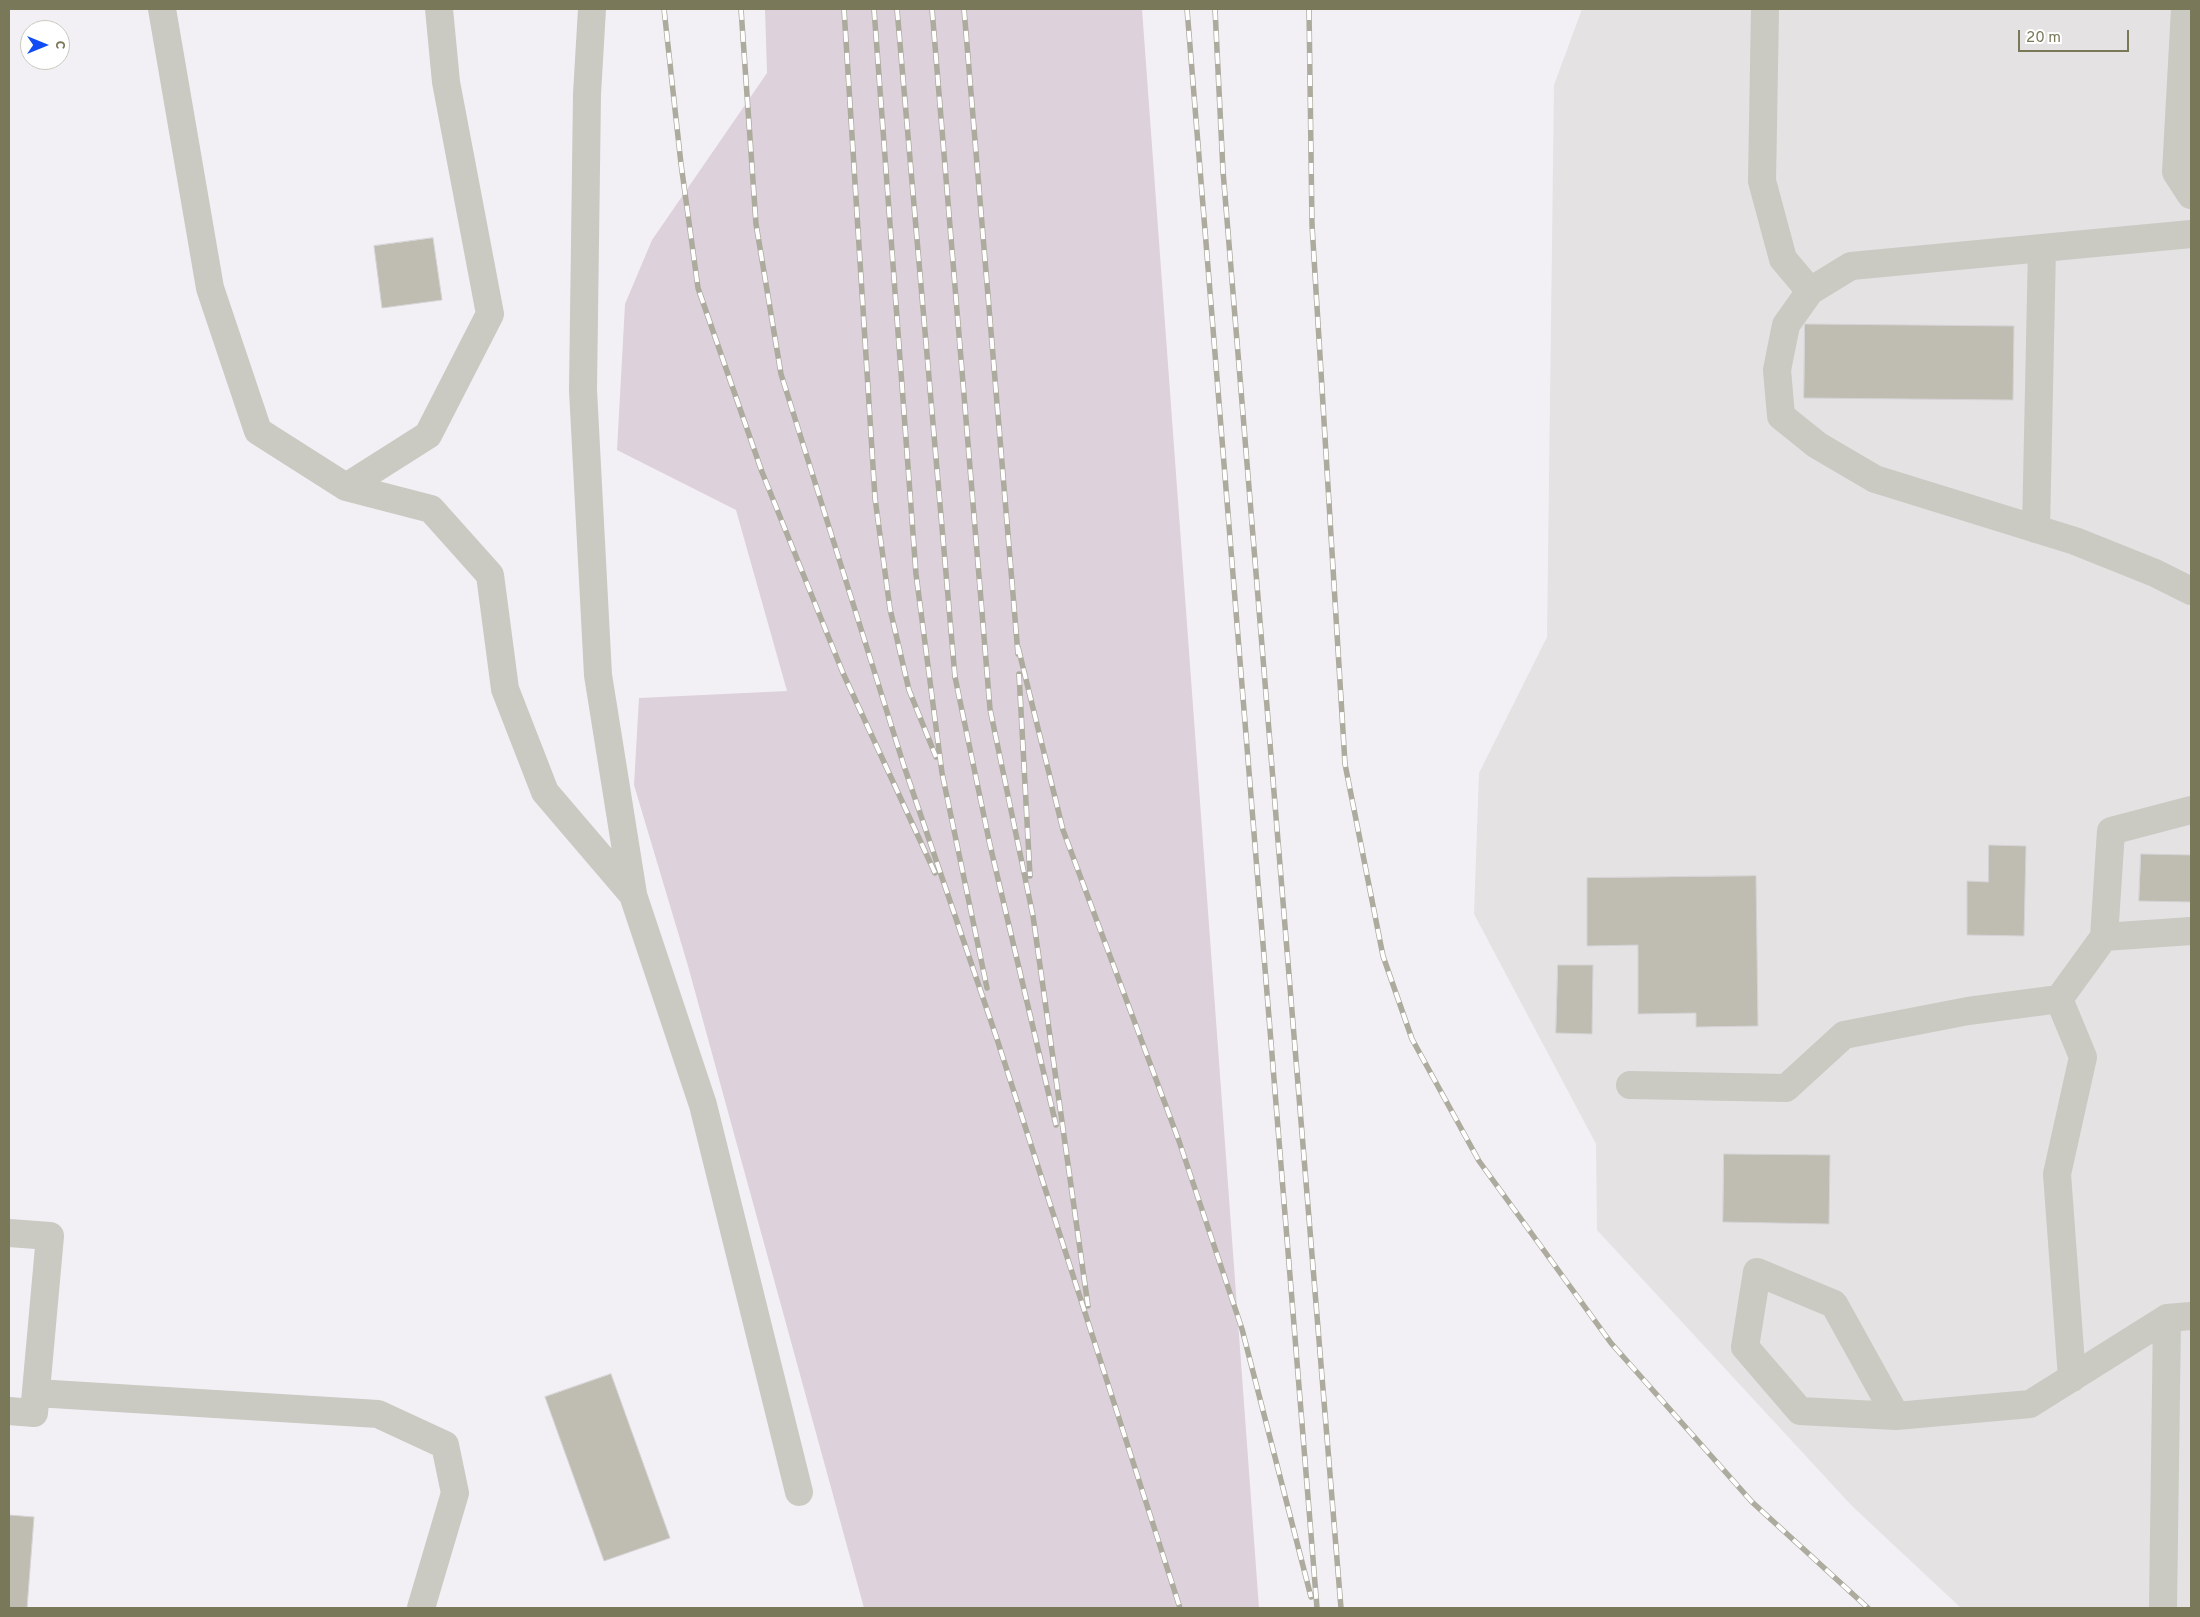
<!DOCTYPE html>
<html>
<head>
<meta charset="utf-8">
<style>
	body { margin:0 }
	#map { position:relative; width:2200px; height:1617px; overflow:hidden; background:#f3f0f5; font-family:Overpass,sans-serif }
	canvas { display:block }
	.frame { position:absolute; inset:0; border:10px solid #797859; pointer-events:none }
	.north { position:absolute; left:20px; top:20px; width:50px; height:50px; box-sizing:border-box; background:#fff; border:1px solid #c9c9bd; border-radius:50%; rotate:90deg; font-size:14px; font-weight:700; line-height:20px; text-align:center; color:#797859 }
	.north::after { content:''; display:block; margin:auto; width:18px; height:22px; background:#114cf5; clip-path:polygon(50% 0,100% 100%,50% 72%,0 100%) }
	.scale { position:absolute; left:2018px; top:30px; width:111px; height:22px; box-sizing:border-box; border:2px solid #797859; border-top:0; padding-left:6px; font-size:15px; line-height:18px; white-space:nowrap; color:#797859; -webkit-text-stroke:4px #fff; paint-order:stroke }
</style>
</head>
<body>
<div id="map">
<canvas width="2200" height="1617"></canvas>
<div class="frame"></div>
<div class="north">С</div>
<div class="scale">20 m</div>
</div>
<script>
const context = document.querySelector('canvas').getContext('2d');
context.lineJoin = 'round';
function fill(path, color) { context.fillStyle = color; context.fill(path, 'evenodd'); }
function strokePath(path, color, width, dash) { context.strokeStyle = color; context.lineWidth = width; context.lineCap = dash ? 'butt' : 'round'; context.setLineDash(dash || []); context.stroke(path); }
const built = new Path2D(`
	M 1582,9 L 2191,9 L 2191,1608 L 1961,1608 L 1852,1506 L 1597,1230 L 1596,1144 L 1474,914 L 1479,773 L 1547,637 L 1554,85 Z`);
const green = new Path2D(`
	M 765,9 L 1142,9 L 1259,1608 L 864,1608 L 688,966 L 634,785 L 639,698 L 787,691 L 736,510 L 617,450 L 625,304 L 652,240 L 767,73 Z`);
const building = new Path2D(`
	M 433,238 L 442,300 L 382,308 L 374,246 Z
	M 1805,324 L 2014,326 L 2013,400 L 1804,398 Z
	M 1989,845 L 2026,846 L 2024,936 L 1967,935 L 1967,881 L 1988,882 Z
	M 2141,854 L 2191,855 L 2191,902 L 2139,901 Z
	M 1756,876 L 1758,1026 L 1696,1027 L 1696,1013 L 1638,1014 L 1638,945 L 1587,946 L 1587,878 Z
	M 1558,965 L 1593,965 L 1592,1034 L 1556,1033 Z
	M 1724,1154 L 1830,1155 L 1829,1224 L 1723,1222 Z
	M 611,1374 L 670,1538 L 604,1561 L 545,1397 Z
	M 9,1515 L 34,1517 L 27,1608 L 9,1608 Z`);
const minor = new Path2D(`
	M 162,9 L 210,288 L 258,431 L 346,487 L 428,435 L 490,314 L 446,82 L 439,9
	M 592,9 L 587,94 L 583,390 L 598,675 L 633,894
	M 1765,9 L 1762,181 L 1783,259 L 1810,291
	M 2185,9 L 2176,172 L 2191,195
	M 2191,234 L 1851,266 L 1810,291 L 1786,325 L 1777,370 L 1781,416 L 1817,445 L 1875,479 L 2075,541 L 2155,573 L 2191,591
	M 346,487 L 431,509 L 490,575 L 505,689 L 545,792 L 633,895 L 703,1105 L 799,1492
	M 2036,529 L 2042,248
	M 2104,937 L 2111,831 L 2191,810
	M 2059,999 L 2083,1057 L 2057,1174 L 2072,1378
	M 1630,1085 L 1786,1088 L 1844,1035 L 1968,1011 L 2059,999 L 2104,937 L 2191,931
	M 9,1233 L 50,1236 L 34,1413 L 9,1411
	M 36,1393 L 378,1414 L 445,1445 L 455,1493 L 421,1608
	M 1896,1416 L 1834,1304 L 1757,1272 L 1745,1347 L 1800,1411 L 1896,1416 L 2030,1404 L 2167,1318 L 2191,1316
	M 2163,1608 L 2167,1318`);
const rail = new Path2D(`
	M 664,9 L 681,164 L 698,288 L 762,472 L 843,673 L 935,873
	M 741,9 L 756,224 L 781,374 L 904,766 L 996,1036 L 1180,1608
	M 844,9 L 875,498 L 890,609 L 909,690 L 936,757
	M 874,9 L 916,574 L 942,773 L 987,988
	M 897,9 L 955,677 L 990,845 L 1056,1125
	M 932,9 L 990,709 L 1033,916 L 1088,1306
	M 964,9 L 1018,654
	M 1187,9 L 1317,1608
	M 1215,9 L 1223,171 L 1341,1608
	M 1309,9 L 1312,225 L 1345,764 L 1383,956 L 1412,1039 L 1479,1161 L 1611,1343 L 1752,1502 L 1868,1608
	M 1018,647 L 1063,830 L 1179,1141 L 1242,1329 L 1311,1597
	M 1019,674 L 1030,876`);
fill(built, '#e4e2e3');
fill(green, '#ddd1dc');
fill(building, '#bfbdb1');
strokePath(building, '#d5d3d6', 1);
strokePath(minor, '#cac9c2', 28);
strokePath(rail, '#acab9e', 5.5);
strokePath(rail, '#fff', 4, [11]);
</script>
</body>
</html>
